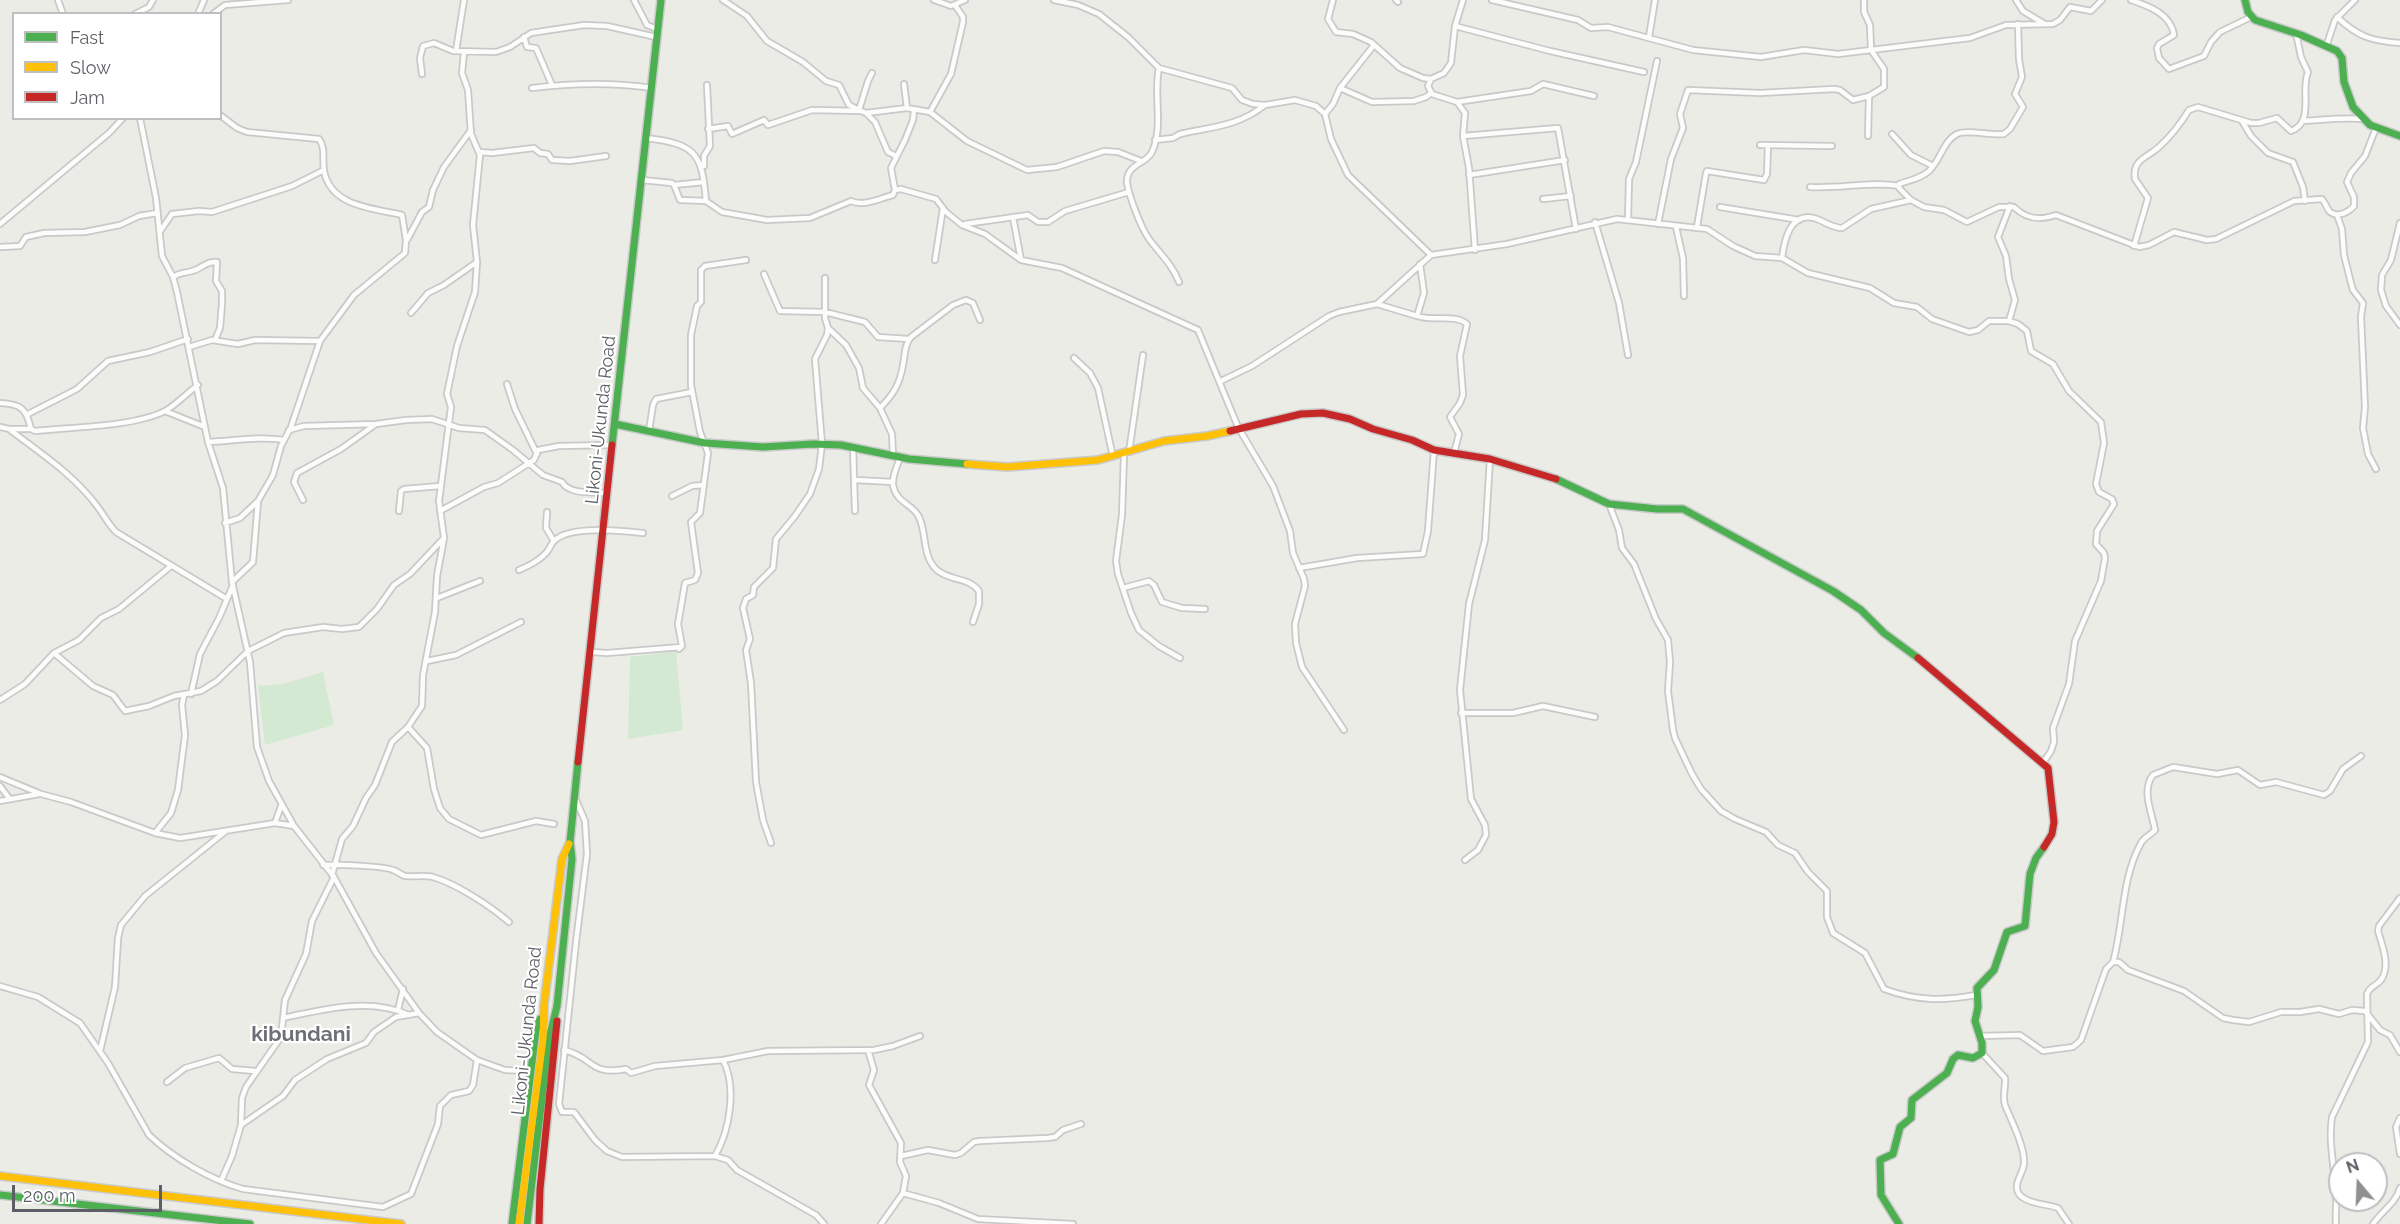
<!DOCTYPE html>
<html>
<head>
<meta charset="utf-8">
<style>
	body { margin:0 }
	#map { position:relative; width:2400px; height:1224px; overflow:hidden; background:#ecece7; font-family:Raleway,sans-serif }
	canvas { display:block }
	.legend { position:absolute; left:12px; top:12px; width:210px; height:108px; box-sizing:border-box; background:#fff; border:2px solid #bebfc1; margin:0; padding:8px 10px; list-style:none; font-size:18px; color:#5c5f65 }
	.legend li { display:flex; align-items:center; gap:12px; height:30px }
	.legend b { width:30px; border:2px solid #bebfc1 }
	.north { position:absolute; left:2328px; top:1152px; width:60px; height:60px; box-sizing:border-box; background:#fff; border:2px solid #bebfc1; border-radius:50%; rotate:341deg; font-size:16px; font-weight:700; line-height:24px; text-align:center; color:#5c5f65 }
	.north::after { content:''; display:block; margin:auto; width:21px; height:27px; background:#8e9092; clip-path:polygon(50% 0,100% 100%,50% 72%,0 100%) }
	.scale { position:absolute; left:12px; top:1185px; width:150px; height:27px; box-sizing:border-box; border:3px solid #5c5f65; border-top:0; padding-left:8px; font-size:18px; line-height:21px; white-space:nowrap; color:#5c5f65; -webkit-text-stroke:4px #fff; paint-order:stroke }
</style>
</head>
<body>
<div id="map">
<canvas width="2400" height="1224"></canvas>
<ul class="legend">
<li><b style="height:8px;background:#4caf50"></b>Fast</li>
<li><b style="height:8px;background:#ffc107"></b>Slow</li>
<li><b style="height:8px;background:#c62828"></b>Jam</li>
</ul>
<div class="north">N</div>
<div class="scale">200 m</div>
</div>
<script>
const context = document.querySelector('canvas').getContext('2d');
context.lineJoin = 'round';
function fill(path, color) { context.fillStyle = color; context.fill(path, 'evenodd'); }
function strokePath(path, color, width, dash) { context.strokeStyle = color; context.lineWidth = width; context.lineCap = dash ? 'butt' : 'round'; context.setLineDash(dash || []); context.stroke(path); }
function drawText(font, color, halo, rows, align = 'center') {
  context.font = font + ' Raleway,sans-serif'; context.lineWidth = 4.5; context.setLineDash([]); context.textBaseline = 'middle'; context.strokeStyle = halo; context.fillStyle = color; for (const [text, x, y, turn = 0] of rows) {
    context.save(); context.translate(x, y); context.rotate((+turn || 0) * Math.PI / 180); context.textAlign = isNaN(turn) ? turn : align; if (halo) context.strokeText(text, 0, 0); context.fillText(text, 0, 0); context.restore();
  }
}
const green = new Path2D(`
	M 676,651 L 683,730 L 628,739 L 630,657 Z
	M 323,672 L 334,725 L 265,745 L 258,686 L 283,684 Z`);
const street = new Path2D(`
	M 58,0 L 63,14
	M 634,0 L 647,25 L 657,29
	M 723,0 L 747,16 L 767,41 L 803,62 L 826,81 L 839,85 L 849,105 L 859,110
	M 934,0 L 951,6 L 965,0
	M 1054,0 L 1078,5 L 1099,14 L 1128,37 L 1159,68 L 1232,88 L 1242,100 L 1253,104 L 1265,105 L 1295,100 L 1316,106 L 1325,114 L 1331,139 L 1348,175 L 1431,255
	M 1333,0 L 1328,19 L 1336,32 L 1353,34 L 1371,42 L 1400,68 L 1423,78 L 1431,79 L 1444,73 L 1451,63 L 1455,26 L 1463,0
	M 1396,0 L 1398,2
	M 1492,0 L 1578,20 L 1591,28 L 1608,27 L 1693,50 L 1761,57 L 1804,50 L 1838,54 L 1871,50 L 1870,25 L 1864,12 L 1864,0
	M 2016,0 L 2023,11 L 2043,23
	M 2131,0 C 2149,6 2171,14 2174,35 L 2159,44 L 2157,48 L 2159,58 L 2169,69 L 2204,56 L 2211,42 L 2220,32 L 2251,17
	M 135,14 L 149,7 L 153,0
	M 198,14 L 204,0
	M 213,14 L 225,5 L 288,0
	M 2337,17 C 2358,37 2372,41 2400,43
	M 1455,26 L 1550,51 L 1644,72
	M 524,37 L 527,47 L 536,48 L 552,85
	M 1649,37 L 1655,0
	M 2327,44 L 2335,20 L 2355,0
	M 456,51 L 464,0
	M 1159,68 C 1153,96 1164,125 1152,152 C 1146,165 1126,163 1127,183 C 1129,196 1141,228 1149,239 C 1160,254 1172,264 1179,282
	M 422,74 L 420,58 L 423,46 L 434,43 L 453,51 L 496,52 L 510,47 L 531,33 L 584,25 L 607,26 L 656,37
	M 1431,79 L 1428,86 L 1432,94 L 1457,102 L 1465,113 L 1463,136 L 1469,168 L 1475,250
	M 532,88 C 573,83 611,82 652,88
	M 1340,88 L 1372,102 L 1414,101 L 1426,97 L 1431,93
	M 1457,102 L 1531,91 L 1543,84 L 1594,96
	M 907,108 L 930,112 L 951,74 L 963,22 L 963,17 L 955,5
	M 859,110 L 868,81 L 872,73
	M 930,112 L 967,141 L 1027,170 L 1057,167 L 1104,151 L 1118,152 L 1141,161
	M 866,113 L 875,122 L 888,152 L 896,156
	M 1325,114 L 1333,104 L 1340,88 L 1374,45
	M 220,115 L 237,128 L 247,132 L 319,139 C 326,148 322,160 324,171 C 331,207 373,208 402,215 L 406,240 L 405,253 L 354,295 L 320,341 L 291,427 L 281,446 L 273,475 L 258,501 L 253,562 L 232,582
	M 140,118 L 156,198 L 162,256 L 173,277 L 177,292 L 208,442 L 223,488 L 232,582 L 250,662 L 257,747 L 269,781 L 294,826 L 334,877 L 376,953 L 419,1013 L 437,1032 L 477,1060 L 505,1070 L 531,1071
	M 2242,121 L 2251,136 L 2268,153 L 2293,162 L 2303,187 L 2305,201
	M 2303,121 C 2323,120 2343,117 2363,119
	M 708,129 L 728,126 L 732,134 L 764,120 L 768,125 L 812,110 L 861,111 L 866,113 L 907,108 L 904,84
	M 1892,134 L 1911,155 L 1933,166
	M 1463,136 L 1558,128 L 1576,229
	M 1868,136 L 1869,96 L 1884,87 L 1884,69 L 1871,50 L 1970,38 L 2006,25 L 2053,24 L 2060,20 L 2070,7 L 2091,11 L 2102,0
	M 646,138 C 695,144 702,152 706,201
	M 1155,140 L 1173,138 L 1180,134 C 1212,127 1239,126 1265,105
	M 1760,145 L 1832,146
	M 479,152 L 492,153 L 534,148 L 540,153 L 548,154 L 552,160 L 570,161 L 606,156
	M 704,166 L 704,156 L 710,146 L 707,85
	M 1469,175 L 1565,160
	M 642,180 L 672,183 L 674,185 L 704,182
	M 674,185 L 680,200 L 706,201 L 722,212 L 767,220 L 810,218 L 851,201 C 863,207 881,198 893,195 L 895,190 L 901,189 L 936,199 L 946,212 L 962,225 L 985,234 L 1021,260 L 1062,268 L 1198,330 L 1238,427 L 1273,486 L 1290,531 L 1293,553 L 1304,579 L 1305,586 L 1295,624 L 1296,643 L 1302,667 L 1344,730
	M 1810,187 C 1840,189 1871,181 1899,186
	M 895,190 L 891,168 L 905,140 L 913,120 L 914,110
	M 1543,199 L 1571,196
	M 1911,200 L 1899,188 L 1899,184 C 1910,180 1920,179 1929,171 C 1940,161 1944,140 1957,134 C 1968,129 1991,136 2004,134 L 2010,129 L 2023,107 L 2015,94 L 2022,77 L 2019,59 L 2018,24
	M 1720,207 L 1799,220
	M 2337,215 L 2342,229 L 2344,255 L 2351,283 L 2353,290 L 2363,303 L 2361,317 L 2365,407 L 2363,428 L 2368,454 L 2376,469
	M 1013,217 L 1021,260
	M 1628,220 L 1629,179 L 1636,162 L 1657,61
	M 1595,222 L 1619,303 L 1628,355
	M 2400,223 L 2391,260 L 2382,275 L 2381,290 L 2386,306 L 2400,325
	M 0,224 L 109,133 L 123,118
	M 965,224 L 1028,215 L 1038,222 L 1048,222 L 1065,211 L 1129,192
	M 1658,224 L 1671,159 L 1683,128 L 1680,114 L 1688,90 L 1760,93 L 1834,89 L 1840,90 L 1853,100 L 1869,96
	M 1676,227 L 1683,258 L 1684,296
	M 1697,227 L 1706,173 L 1707,171 L 1764,180 L 1767,174 L 1768,145
	M 161,230 L 172,214 L 199,211 L 212,212 L 292,186 L 324,170
	M 407,240 L 422,212 L 429,207 L 433,190 L 444,167 L 471,130
	M 2134,246 L 2148,198 L 2135,179 C 2132,159 2147,158 2159,147 C 2170,137 2181,123 2189,110 L 2198,107 L 2251,123 L 2259,123 L 2277,118 L 2291,131 C 2315,122 2300,91 2308,72 L 2301,57 L 2296,33
	M 0,247 L 20,246 L 26,237 L 44,233 L 85,232 L 120,225 L 139,216 L 157,213
	M 1782,258 C 1784,241 1790,212 1814,218 C 1824,221 1832,228 1842,228 L 1871,209 L 1911,200 L 1924,207 L 1944,210 L 1967,222 L 1999,207 L 2014,207 C 2026,219 2039,221 2056,215 L 2139,247 L 2149,245 L 2174,232 L 2207,240 L 2216,239 L 2294,201 L 2322,199 C 2326,203 2326,208 2330,212 C 2338,218 2349,212 2354,206 L 2354,197 L 2347,182 L 2351,173 L 2365,156 L 2376,128
	M 935,260 L 943,208
	M 1420,264 L 1424,293 L 1417,316 C 1433,322 1454,313 1467,324 L 1460,356 L 1463,395 L 1460,403 L 1450,417 L 1459,434 L 1454,453
	M 764,274 L 780,311 L 825,312 L 865,322 L 878,337 L 908,339
	M 173,277 C 182,271 183,274 192,271 C 202,269 205,261 217,262 L 216,281 L 222,291 L 222,304 L 220,328 L 215,340
	M 825,278 L 825,318 L 828,328 L 846,345 L 859,368 L 863,388 L 880,408 L 892,434 L 893,456
	M 1377,304 L 1417,316
	M 411,313 L 428,293 L 444,285 L 477,262
	M 2009,321 L 2015,300 L 2009,279 L 2006,256 L 1998,237 L 2010,206
	M 189,347 L 212,340 L 238,344 L 255,340 L 320,341
	M 1074,358 L 1090,373 L 1098,388 L 1113,457
	M 1221,381 L 1252,366 L 1329,316 L 1339,312 L 1377,304 L 1431,255 L 1507,244 L 1617,219 L 1707,229 L 1733,246 L 1755,256 L 1782,258 L 1808,273 L 1870,288 L 1894,303 L 1917,307 L 1932,319 L 1969,332 L 1978,330 L 1989,321 L 2009,321 L 2018,324 L 2027,331 L 2031,351 L 2053,364 L 2069,391 L 2101,422 L 2104,443 L 2096,484 L 2099,492 L 2112,499 L 2114,504 L 2097,531 L 2096,544 L 2104,553 L 2105,558 L 2101,581 L 2075,641 L 2069,684 L 2053,728 L 2054,742 L 2051,751 L 2043,763
	M 507,384 L 515,409 L 537,454
	M 0,403 C 21,404 26,408 31,429 L 35,431 C 71,427 133,427 165,411 C 176,405 187,393 198,385
	M 880,408 C 893,395 900,384 903,365 C 905,356 904,345 911,337 L 953,305 L 966,300 L 973,303 L 980,320
	M 165,411 L 205,427
	M 28,414 L 77,389 L 108,361 L 150,352 L 188,339
	M 0,427 L 9,429 C 40,453 73,474 97,506 C 104,515 108,524 116,532 L 227,599
	M 10,429 L 31,429
	M 289,430 L 304,426 L 376,424
	M 649,431 L 653,405 L 656,399 L 692,392
	M 208,442 C 234,441 259,436 284,440
	M 853,447 L 855,511
	M 1129,452 L 1143,355
	M 1124,454 L 1122,515 L 1116,561 L 1118,574 L 1131,613 L 1139,630 L 1159,646 L 1180,658
	M 900,458 C 897,466 892,476 893,485 C 896,503 913,504 919,517 C 927,534 922,557 937,570 C 949,581 969,577 979,591 L 979,604 L 973,622
	M 855,480 L 893,482
	M 672,496 L 692,486 L 703,485
	M 303,500 L 294,482 L 297,473 L 341,449 L 376,424 L 406,420 L 432,419 L 459,428 L 485,430 L 513,450 L 543,475 L 562,482 C 569,495 594,492 608,493
	M 1609,504 L 1619,530 L 1622,548 L 1634,564 L 1656,619 L 1668,640 L 1670,662 L 1668,691 L 1673,730 L 1675,738 L 1692,774 L 1701,789 L 1721,811 L 1735,819 L 1766,832 L 1778,845 L 1795,853 L 1808,872 L 1827,891 L 1827,917 L 1833,933 L 1865,953 L 1884,989 C 1917,1001 1942,1001 1976,995
	M 399,511 L 401,491 L 404,489 L 440,486
	M 440,511 L 484,487 L 498,483 L 534,460 L 538,450 L 559,446 L 611,445
	M 547,512 L 546,528 L 554,541
	M 225,523 L 240,518 L 258,501
	M 1299,568 L 1357,558 L 1423,554 L 1428,531 L 1434,450
	M 519,570 C 530,565 539,561 547,552 C 550,548 551,543 555,540 C 571,525 623,531 643,533
	M 1123,588 L 1149,581 L 1154,585 L 1162,602 L 1182,608 L 1205,609
	M 437,598 L 480,581
	M 679,649 L 682,646 L 678,624 L 685,583 L 695,580 L 698,573 L 691,522 L 700,513 L 708,453 L 700,432 L 691,385 L 691,335 L 697,306 L 701,302 L 701,270 L 705,266 L 746,260
	M 591,652 L 607,653 L 681,647
	M 54,653 L 93,686 L 113,695 L 125,711 L 149,706 L 174,696 L 201,691 L 217,681 L 248,651 L 284,633 L 323,627 L 342,629 L 359,627 L 377,609 L 394,585 L 410,574 L 444,538
	M 427,661 L 456,655 L 521,622
	M 191,694 L 200,654 L 219,618 L 233,585
	M 0,700 L 25,684 L 54,653 L 79,640 L 101,618 L 119,609 L 171,566
	M 1461,713 L 1513,713 L 1543,706 L 1595,717
	M 408,727 L 427,748 L 434,789 L 440,808 L 449,819 L 481,835 L 536,821 L 554,824
	M 0,777 L 41,794 L 71,802 L 155,833 L 180,838 L 275,823 L 294,826
	M 0,786 L 9,798
	M 576,800 L 585,821 L 587,854 L 576,942 L 559,1104 L 562,1112 L 574,1112 L 595,1140 L 607,1151 L 622,1157 L 715,1156 L 728,1160 L 737,1170 L 816,1215 L 824,1224
	M 0,801 L 39,794
	M 275,823 L 281,806
	M 155,833 L 171,813 L 178,790 L 185,735 L 182,705 L 184,695
	M 771,843 L 763,820 L 756,782 L 751,683 L 746,650 L 750,639 L 743,608 L 746,599 L 753,595 L 754,587 L 773,568 L 776,539 L 795,516 L 810,494 L 819,469 L 822,444 L 815,359 L 827,335 L 828,328
	M 1465,860 L 1478,850 L 1486,835 L 1485,825 L 1471,799 L 1460,690 L 1469,604 L 1485,540 L 1490,459
	M 323,865 C 334,864 384,866 393,870 C 397,871 401,875 405,876 C 414,877 424,875 433,877 C 457,884 490,906 509,922
	M 332,875 L 342,839 L 353,826 L 366,798 L 375,785 L 392,742 L 408,727 L 422,706 L 423,675 L 435,612 L 437,576 L 444,538 L 439,501 L 451,407 L 447,394 L 457,346 L 475,292 L 477,262 L 473,225 L 480,155 L 471,134 L 468,90 L 462,73 L 464,52
	M 2113,962 C 2124,923 2121,879 2141,843 C 2144,837 2151,835 2155,830 C 2152,813 2141,790 2153,775 L 2173,767 L 2217,774 L 2238,770 L 2260,785 L 2276,782 L 2324,795 L 2330,791 L 2343,769 L 2361,756
	M 0,986 L 38,997 L 80,1023 L 108,1063 L 149,1135 C 173,1158 211,1180 243,1189 L 383,1207 L 411,1194 L 438,1124 L 440,1106 L 451,1095 L 469,1091 L 473,1085 L 477,1060
	M 398,1010 L 403,989
	M 283,1018 C 323,1009 371,997 409,1015
	M 1980,1036 L 2020,1035 L 2043,1051 L 2073,1047 L 2081,1040 L 2106,969 L 2113,962 L 2119,962 L 2128,970 L 2184,991 L 2223,1018 L 2233,1020 L 2249,1022 L 2281,1012 L 2300,1012 L 2319,1009 L 2339,1014 L 2352,1010 L 2365,1011 L 2380,1030 L 2390,1035 L 2400,1052
	M 564,1050 C 594,1057 589,1076 626,1069 L 631,1073 L 655,1066 L 723,1060 L 768,1051 L 874,1050 L 893,1046 L 920,1036
	M 868,1050 L 874,1070 L 869,1085 L 901,1143 L 900,1162 L 906,1176 L 903,1193 L 881,1224
	M 100,1051 L 115,987 L 118,938 L 121,925 L 145,896 L 226,831
	M 1982,1053 L 2005,1078 C 2006,1087 2002,1096 2005,1105 C 2011,1120 2025,1147 2024,1163 C 2024,1173 2012,1184 2019,1194 C 2027,1204 2047,1204 2058,1208 L 2069,1224
	M 167,1082 L 185,1068 L 219,1058 L 232,1069 L 255,1071
	M 2400,1118 L 2396,1127 L 2400,1154
	M 241,1125 L 242,1098 L 246,1087 L 281,1037 L 285,1000 L 306,954 L 312,921 L 334,877
	M 715,1156 C 730,1130 737,1087 723,1060
	M 901,1156 L 928,1150 L 955,1155 L 961,1153 L 974,1142 L 980,1141 L 1047,1138 L 1055,1137 L 1063,1130 L 1081,1124
	M 221,1181 L 232,1156 L 241,1125 L 283,1096 L 295,1080 L 327,1059 L 366,1043 L 374,1032 L 396,1017 L 419,1013
	M 903,1193 L 939,1203 L 978,1219 L 1073,1224
	M 2336,1224 C 2335,1214 2337,1205 2336,1195 C 2335,1169 2328,1143 2332,1117 L 2368,1042 L 2367,994 C 2370,986 2376,986 2381,980 C 2391,966 2382,945 2378,931 L 2379,926 L 2400,898
	M 2373,1224 C 2382,1211 2396,1203 2400,1188`);
const fast = new Path2D(`
	M 2245,0 L 2248,12 L 2255,20 L 2301,35 L 2337,51 L 2342,58 L 2344,82 L 2353,107 L 2370,125 L 2400,136
	M 615,424 L 705,443 L 763,447 L 813,444 L 841,445 L 909,459 L 967,464
	M 612,445 L 661,0
	M 1556,479 L 1609,504 L 1657,509 L 1683,509 L 1833,591 L 1861,610 L 1884,633 L 1918,658
	M 0,1195 L 250,1224
	M 512,1224 L 536,1030 L 540,1019
	M 527,1224 L 549,1039 L 557,1006 L 572,859 L 570,842 L 578,762
	M 1899,1224 L 1881,1195 L 1880,1160 L 1893,1154 L 1900,1127 L 1911,1118 L 1912,1100 L 1947,1073 L 1953,1059 L 1958,1055 L 1973,1058 L 1982,1053 L 1982,1043 L 1975,1021 L 1978,1007 L 1977,988 L 1994,970 L 2007,932 L 2025,926 L 2030,874 L 2036,858 L 2044,847`);
const slow = new Path2D(`
	M 967,464 L 1007,467 L 1098,460 L 1164,441 L 1207,436 L 1230,431
	M 0,1176 L 401,1224
	M 519,1224 L 543,1039 L 544,1005 L 562,859 L 569,844`);
const jam = new Path2D(`
	M 1230,431 L 1301,414 L 1323,413 L 1350,419 L 1373,429 L 1412,440 L 1434,450 L 1490,459 L 1556,479
	M 1918,658 L 2048,768 L 2054,822 L 2052,834 L 2044,847
	M 578,762 L 612,445
	M 539,1224 L 540,1189 L 557,1021`);
const streetNames = [
	["Likoni-Ukunda Road",601,420,-84],
	["Likoni-Ukunda Road",527,1031,-84]
];
const quarterNames = [
	["kibundani",301,1035]
];
fill(green, '#d3e9d2');
strokePath(street, '#c9c9c9', 8);
strokePath(fast, '#c9caca', 10);
strokePath(slow, '#c9caca', 10);
strokePath(jam, '#c9caca', 10);
strokePath(street, '#fcfcfb', 4.5);
strokePath(fast, '#4caf50', 7);
strokePath(slow, '#ffc107', 7);
strokePath(jam, '#c62828', 7);
drawText('18px', '#5c5f65', '#fff', streetNames);
drawText('bold 21px', '#6d7177', '#fff', quarterNames);
</script>
</body>
</html>
